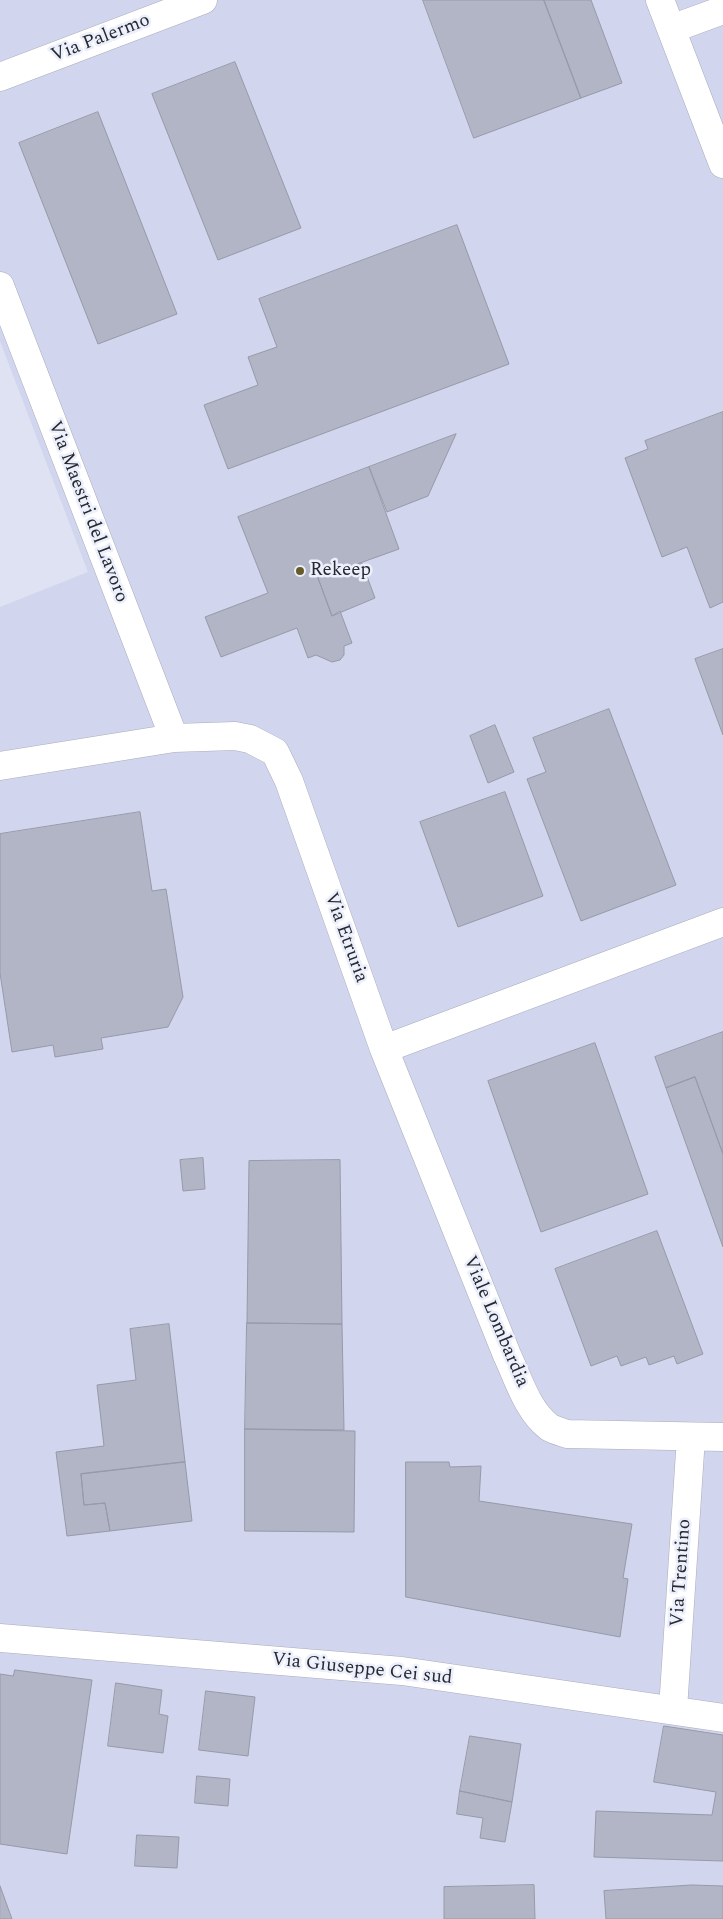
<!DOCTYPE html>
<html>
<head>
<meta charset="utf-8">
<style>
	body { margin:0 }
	canvas { display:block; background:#dee2f2 }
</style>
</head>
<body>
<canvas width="723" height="1919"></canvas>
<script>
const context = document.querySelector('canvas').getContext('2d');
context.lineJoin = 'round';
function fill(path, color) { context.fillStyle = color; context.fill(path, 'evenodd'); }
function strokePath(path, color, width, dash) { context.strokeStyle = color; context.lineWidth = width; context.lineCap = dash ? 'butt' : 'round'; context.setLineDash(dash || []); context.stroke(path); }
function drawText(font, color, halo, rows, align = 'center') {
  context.font = font + ' Spectral,serif'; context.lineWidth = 5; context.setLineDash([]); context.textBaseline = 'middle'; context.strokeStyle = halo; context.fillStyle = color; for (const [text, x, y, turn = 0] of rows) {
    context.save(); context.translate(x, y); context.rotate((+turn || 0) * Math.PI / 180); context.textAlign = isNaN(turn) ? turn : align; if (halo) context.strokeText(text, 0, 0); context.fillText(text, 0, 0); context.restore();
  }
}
const built = new Path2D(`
	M 0,0 L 723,0 L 723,1919 L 0,1919 L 0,607 L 88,572 L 0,341 Z`);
const building = new Path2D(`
	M 423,0 L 544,0 L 581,98 L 474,138 Z
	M 544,0 L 591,0 L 622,83 L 581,98 Z
	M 235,62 L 301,228 L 218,260 L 152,94 Z
	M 98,112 L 177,314 L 98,344 L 19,143 Z
	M 457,225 L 509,364 L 228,469 L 204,405 L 258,385 L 248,357 L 277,347 L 259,299 Z
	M 723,412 L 723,602 L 710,608 L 687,547 L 662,557 L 625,458 L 648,449 L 645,441 Z
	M 456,434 L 428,496 L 387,512 L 369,467 Z
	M 369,467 L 399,549 L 318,578 L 332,616 L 340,611 L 352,643 L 344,646 L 344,655 L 340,660 L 332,662 L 316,655 L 308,658 L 297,628 L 221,657 L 205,617 L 268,593 L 238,517 Z
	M 362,563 L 375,598 L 332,616 L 318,578 Z
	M 723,649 L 723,735 L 695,659 Z
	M 609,709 L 676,885 L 581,921 L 527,779 L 546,772 L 533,738 Z
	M 495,725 L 514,772 L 488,783 L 470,736 Z
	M 505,792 L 543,896 L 458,927 L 420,822 Z
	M 140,812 L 152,891 L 166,889 L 183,997 L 168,1027 L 101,1038 L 103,1049 L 55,1057 L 53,1045 L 12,1052 L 0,973 L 0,834 Z
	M 723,1032 L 723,1154 L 695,1077 L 666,1088 L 655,1057 Z
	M 595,1043 L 648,1194 L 541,1232 L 488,1081 Z
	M 695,1077 L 723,1154 L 723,1247 L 666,1088 Z
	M 203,1158 L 205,1189 L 183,1191 L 180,1160 Z
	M 340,1160 L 342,1324 L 247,1323 L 249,1161 Z
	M 657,1231 L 703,1354 L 677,1364 L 674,1356 L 649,1365 L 646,1357 L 621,1366 L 617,1356 L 591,1366 L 555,1269 Z
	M 247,1323 L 342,1324 L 344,1430 L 245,1429 Z
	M 169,1324 L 185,1462 L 81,1474 L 84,1505 L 105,1503 L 110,1531 L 67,1536 L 56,1452 L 104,1446 L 97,1385 L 136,1380 L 130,1329 Z
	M 245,1429 L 355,1431 L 354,1532 L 245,1531 Z
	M 185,1462 L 192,1521 L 110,1531 L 105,1503 L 84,1505 L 81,1474 Z
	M 406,1462 L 449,1462 L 450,1467 L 481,1466 L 479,1501 L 632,1524 L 623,1578 L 628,1579 L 620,1637 L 406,1597 Z
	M 15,1670 L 92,1680 L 67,1854 L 0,1844 L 0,1674 L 13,1676 Z
	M 116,1683 L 162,1690 L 159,1714 L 168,1716 L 163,1753 L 108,1746 Z
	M 206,1691 L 255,1697 L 248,1756 L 199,1750 Z
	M 664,1726 L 723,1735 L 723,1861 L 594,1857 L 596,1811 L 712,1815 L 716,1792 L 654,1782 Z
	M 470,1736 L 521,1744 L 512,1802 L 460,1791 Z
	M 197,1776 L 230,1779 L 228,1806 L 195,1803 Z
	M 460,1791 L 512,1802 L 505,1842 L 480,1838 L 483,1818 L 457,1814 Z
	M 137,1835 L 179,1837 L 177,1868 L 135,1866 Z
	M 534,1885 L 535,1919 L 444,1919 L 444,1887 Z
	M 692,1885 L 723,1886 L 723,1919 L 606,1919 L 604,1891 Z
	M 0,1886 L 12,1919 L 0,1919 Z`);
const minor = new Path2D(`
	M 660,0 L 723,164
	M 671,29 L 723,10
	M 0,77 L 203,0
	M 0,286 L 174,738
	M 0,766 L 174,738 L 235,736 L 250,739 L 275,752 L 289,781 L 384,1049 L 723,922
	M 384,1049 L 507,1355 C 518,1378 527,1410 549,1427 C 554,1430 561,1432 567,1434 L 723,1437
	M 0,1638 L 402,1671 L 723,1718
	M 673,1709 L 691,1437`);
const markers = [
	[300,571,5,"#675c28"]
];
const streetNames = [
	["Via Palermo",101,39,-21],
	["Via Maestri del Lavoro",87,512,69],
	["Via Etruria",345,938,70],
	["Viale Lombardia",495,1322,67],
	["Via Trentino",682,1573,-86],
	["Via Giuseppe Cei sud",362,1670,6]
];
const poiNames = [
	["Rekeep",310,571]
];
fill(built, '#d1d5ed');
fill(building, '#b2b5c5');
strokePath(building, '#979aa9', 1);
strokePath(minor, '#aaadbd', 29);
strokePath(minor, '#fff', 28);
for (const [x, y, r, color] of markers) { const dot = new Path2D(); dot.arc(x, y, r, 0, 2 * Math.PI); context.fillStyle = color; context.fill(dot); strokePath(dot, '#eceffc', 2); }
drawText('19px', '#27292f', '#eceffc', streetNames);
drawText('19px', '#27292f', '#eceffc', poiNames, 'left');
</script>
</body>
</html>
